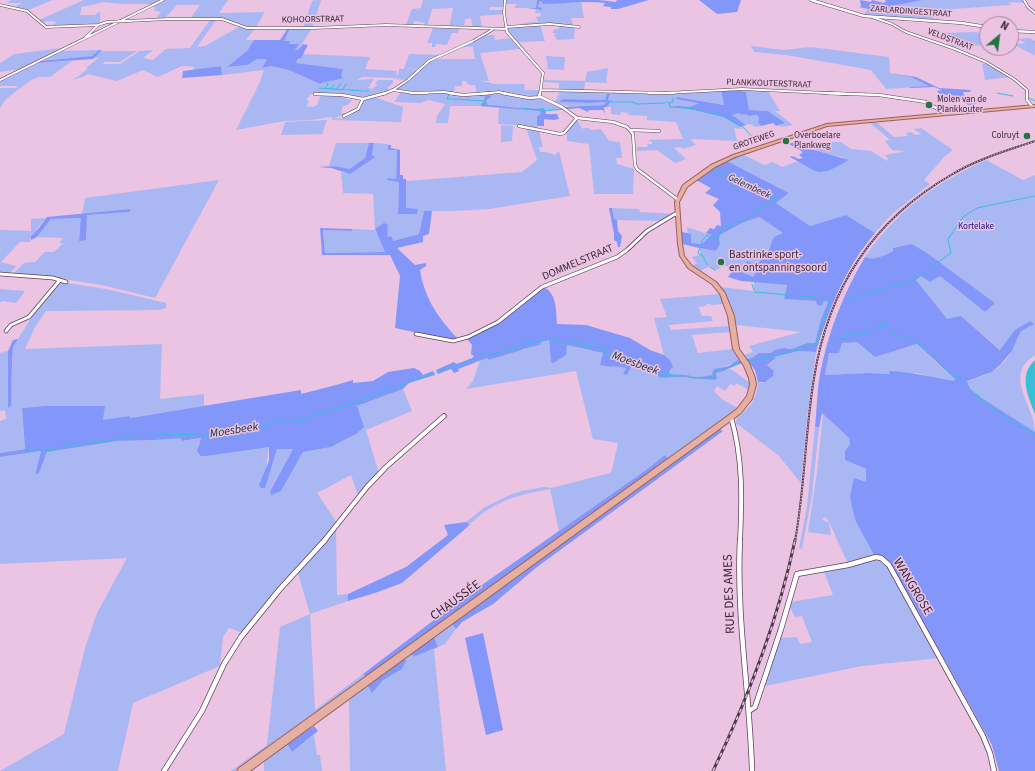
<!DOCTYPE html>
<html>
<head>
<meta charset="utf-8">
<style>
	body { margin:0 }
	#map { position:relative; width:1035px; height:771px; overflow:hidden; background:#ebc3e3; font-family:"Source Sans 3",sans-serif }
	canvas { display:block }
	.north { position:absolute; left:979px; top:16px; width:40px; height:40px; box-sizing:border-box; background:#ebc3e3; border:1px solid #a4869e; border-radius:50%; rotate:29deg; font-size:11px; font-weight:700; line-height:16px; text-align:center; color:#392a36 }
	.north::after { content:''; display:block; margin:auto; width:14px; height:18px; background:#237343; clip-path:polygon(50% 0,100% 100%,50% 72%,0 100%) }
</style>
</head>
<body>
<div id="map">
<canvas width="1035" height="771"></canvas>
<div class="north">N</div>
</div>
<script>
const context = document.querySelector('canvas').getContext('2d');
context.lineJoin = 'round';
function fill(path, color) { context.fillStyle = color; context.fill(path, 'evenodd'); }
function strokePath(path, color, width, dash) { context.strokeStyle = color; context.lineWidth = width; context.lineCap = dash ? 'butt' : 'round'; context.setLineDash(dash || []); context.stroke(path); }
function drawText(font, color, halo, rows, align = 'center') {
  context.font = font + ' "Source Sans 3",sans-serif'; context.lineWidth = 3; context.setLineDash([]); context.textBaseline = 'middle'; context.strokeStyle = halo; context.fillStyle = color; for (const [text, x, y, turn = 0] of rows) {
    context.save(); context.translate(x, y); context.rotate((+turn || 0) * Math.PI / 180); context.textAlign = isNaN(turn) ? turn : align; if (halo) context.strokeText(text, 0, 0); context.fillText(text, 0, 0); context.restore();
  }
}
const green = new Path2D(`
	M 11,0 L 53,0 L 28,10 L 15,7 L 22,3 L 7,3 Z
	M 84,0 L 160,0 L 154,4 L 121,4 L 102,2 L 96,4 L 81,7 L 81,12 L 79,15 L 95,15 L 97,13 L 100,12 L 100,23 L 97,24 L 50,27 L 57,22 L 48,21 L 42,23 L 39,20 Z
	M 164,0 L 228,0 L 219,13 L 265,12 L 256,27 L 246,27 L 225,19 L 190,19 L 200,5 L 177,5 L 164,19 L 155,19 L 161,12 L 153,10 L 156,8 L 152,7 Z
	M 315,0 L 321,0 L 315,20 L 322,19 L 314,22 L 312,28 L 303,28 L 312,1 Z
	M 423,0 L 504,0 L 503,7 L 490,7 L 489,10 L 503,10 L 504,14 L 480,16 L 482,29 L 473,28 L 471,18 L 465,19 L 464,28 L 449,28 L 453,8 L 432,9 L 427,27 L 424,26 L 425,23 L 414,21 L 413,26 L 406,25 L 412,9 L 421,8 Z
	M 506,0 L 537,0 L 536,8 L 514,8 L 517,4 L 505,4 Z
	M 920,0 L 1024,0 L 1025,3 L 1009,2 L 1011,5 L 924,11 L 936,20 L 864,15 L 868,9 L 872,7 L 892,6 Z
	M 540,1 L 542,2 L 543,4 L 581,2 L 584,18 L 571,18 L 573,25 L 575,26 L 574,39 L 557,40 L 555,36 L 553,35 L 557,34 L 553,33 L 553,30 L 560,28 L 557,25 L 562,24 L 524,25 L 523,23 L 538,22 L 536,17 L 541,16 L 541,13 L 535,13 L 536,10 L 540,10 L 538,7 Z
	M 210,20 L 216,20 L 197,47 L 205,46 L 239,27 L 255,28 L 246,40 L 254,40 L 247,51 L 228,67 L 248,65 L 257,59 L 267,59 L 262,68 L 271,66 L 289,70 L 320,84 C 328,80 335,81 343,78 L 341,76 L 343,69 L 296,63 L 302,54 L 370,57 L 365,69 L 397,71 L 396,75 L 398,75 L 399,69 L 404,69 L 409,54 L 439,55 L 427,61 L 419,69 L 405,68 L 418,70 L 407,80 L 394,79 L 398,78 L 395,77 L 395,78 L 362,77 L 357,80 L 374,79 L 368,88 L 372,89 L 378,84 L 375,84 L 378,80 L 393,80 L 393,83 L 387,88 L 390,90 L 364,98 L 337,94 L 311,94 L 306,100 L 309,100 L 307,106 L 313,107 L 317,105 L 321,94 L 347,96 L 345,99 L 352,100 L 348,105 L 343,106 L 341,113 L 350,113 L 334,118 C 347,121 359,111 364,99 L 374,97 L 403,107 L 401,122 L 335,120 L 331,119 L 333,118 L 330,117 L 311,120 L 285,121 L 236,130 L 260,82 L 264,70 L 222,75 L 221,66 L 192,70 L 195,67 L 182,66 L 158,77 L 143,70 L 117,81 L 88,74 L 83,77 L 71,80 L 79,76 L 88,68 L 86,68 L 98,58 L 94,57 L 102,51 L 137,51 L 120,62 L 105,62 L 103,64 L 120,64 L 140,51 L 153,50 L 143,58 L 153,60 L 166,49 L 190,48 Z
	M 540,25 L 545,41 L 519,42 L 532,58 L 512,37 L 507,28 Z
	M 290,28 L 312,28 L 298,50 L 295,50 L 298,44 L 289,44 L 290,41 L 283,41 Z
	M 433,28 L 460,29 L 457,33 L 452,33 L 447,45 L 436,44 L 435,47 L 432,47 L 432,43 L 427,43 Z
	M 977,32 L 985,37 L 980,33 L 987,32 L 987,41 L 982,40 L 987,45 L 950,47 L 946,45 L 957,44 L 943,33 Z
	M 485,35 L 494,35 L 495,40 L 510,38 L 520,49 L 480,53 L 489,81 L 482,81 L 495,84 L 524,84 L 525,90 L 539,90 L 538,96 C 526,97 517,93 506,92 C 496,91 487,93 477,94 L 475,85 L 469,85 L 465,81 L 462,81 L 462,86 L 455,86 L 454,93 C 435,88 414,96 395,89 L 408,81 L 423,66 L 433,59 L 475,59 L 473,47 L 462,47 Z
	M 1030,38 L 1035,41 L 1035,56 L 1015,45 L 1011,45 L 1026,43 L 1017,39 Z
	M 751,46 L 783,50 L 811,47 L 889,57 L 890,73 L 911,77 L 930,86 L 886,89 L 871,70 L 786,55 L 754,52 Z
	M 62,48 L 21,69 L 0,72 L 0,63 L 14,54 Z
	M 99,50 L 92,56 L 40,61 L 59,51 Z
	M 546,56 L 565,57 L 564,70 L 545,69 L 548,68 Z
	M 72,61 L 50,77 L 39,77 L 31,80 L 6,99 L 0,108 L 0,88 L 17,88 L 18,86 L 0,86 L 0,81 L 36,63 Z
	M 982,64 L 989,64 L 1010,77 L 985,80 Z
	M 608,68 L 606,83 L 585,82 L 584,91 L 559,90 L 559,83 L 544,82 L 544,80 L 585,81 L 587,72 Z
	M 721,90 L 724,105 L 677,97 L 699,102 C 689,111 683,103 675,108 L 693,110 L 723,117 L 743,129 L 734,128 L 737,141 L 690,139 L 696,145 L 683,149 L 681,147 L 674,148 L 686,159 L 675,163 L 657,150 L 637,151 L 637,147 L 648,147 L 647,144 L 652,144 L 652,142 L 648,140 L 683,139 L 676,122 L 647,120 L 647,116 L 628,115 L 629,113 L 621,112 L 620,115 L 611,114 L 611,107 L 607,107 L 610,102 L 615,102 L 608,100 L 610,95 L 605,100 L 563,99 L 559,102 L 591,103 L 606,102 L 604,105 C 585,106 571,109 553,102 L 558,98 L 557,97 L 559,94 L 558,91 L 657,94 Z
	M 742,90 L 768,91 L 780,111 L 775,111 L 793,125 L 781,127 L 779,125 L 784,124 L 768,111 L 749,110 L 746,93 L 743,92 Z
	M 401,92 L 412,94 L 449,92 L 458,95 L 485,94 L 484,101 L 480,106 L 450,106 L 448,123 L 436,123 L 437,116 L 445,104 L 429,100 L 420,103 L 394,102 Z
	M 495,93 L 541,99 L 564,109 C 542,114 512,105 488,105 L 486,101 L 489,99 L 490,94 Z
	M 499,107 L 540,111 L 542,113 L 537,115 L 538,130 L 517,125 L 498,124 Z
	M 739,113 L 741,115 L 746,114 L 749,116 L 755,115 L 759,117 L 758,123 L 761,126 L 755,127 L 751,124 L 746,125 L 731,115 Z
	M 327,120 L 322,134 L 281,135 L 285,122 Z
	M 577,120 L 583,130 L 583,128 L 589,128 L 591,130 L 601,129 L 609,141 L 620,142 L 622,158 L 616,158 L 617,164 L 634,169 L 633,194 L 594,194 L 589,144 L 567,141 L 567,131 Z
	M 875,121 L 894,137 L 908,136 L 906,133 L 911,132 L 915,135 L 921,134 L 914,129 L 921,128 L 953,150 L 945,156 L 924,180 L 930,184 L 891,215 L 875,233 L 846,215 L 810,226 L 776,203 L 789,193 L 727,161 L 744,155 L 764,165 L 773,162 L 782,167 L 798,161 L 819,172 L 832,169 L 845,158 L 808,148 L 806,146 L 810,144 L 828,147 L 826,142 L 841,142 L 851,149 L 871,151 L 887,161 L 888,158 L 885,155 L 906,151 L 892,150 L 885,141 L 890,140 L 869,122 Z
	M 501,125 L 513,126 L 512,141 L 501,142 Z
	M 526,128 L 539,131 L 543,147 L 539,147 L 540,152 L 546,152 L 555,155 L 559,151 L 570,196 L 489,209 L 456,211 L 424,211 L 419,234 L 393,241 L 387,237 L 387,233 L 378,229 L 375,229 L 373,194 L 343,193 L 341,172 L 350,174 L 374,157 L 372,156 L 374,143 L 388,144 L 388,150 L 397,150 L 396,179 L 388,178 L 387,179 L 399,181 L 398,214 L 406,208 L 406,181 L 522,172 L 537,160 Z
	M 336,143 L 369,143 L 365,158 L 347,170 L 334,166 L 329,166 Z
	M 986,160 L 1023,180 L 1035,175 L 1035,355 C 1002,376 1035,405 1035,432 L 982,398 L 970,389 L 967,381 C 975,378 984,376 992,372 C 1006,365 1016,345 1021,331 L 1026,328 L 1030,321 L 1008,340 L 1001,350 L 961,316 L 947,320 L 916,280 L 921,276 L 940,276 L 985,312 L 995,303 L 927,253 L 912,244 L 893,248 L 893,251 C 885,255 874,261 865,257 C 897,210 934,184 986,160 Z
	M 219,180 L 155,298 L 102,285 L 50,277 L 14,273 L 24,263 L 35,262 L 45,252 L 54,252 L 63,243 L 59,243 L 63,238 L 37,237 L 51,219 L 82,218 L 79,240 L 86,240 L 87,215 L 128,212 L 131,209 L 82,215 L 85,198 Z
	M 612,208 L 639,209 L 640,212 L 675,214 L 662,221 L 617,220 L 614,219 Z
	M 759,217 L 783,233 L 772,243 L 757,265 L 747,261 L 747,263 L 759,267 L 753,277 L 724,265 L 715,271 L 710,266 L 700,271 L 692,265 L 697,264 L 692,257 L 700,255 L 700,248 L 716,251 L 720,235 L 742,223 Z
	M 46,218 L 31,236 L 30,242 L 20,242 L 1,262 L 16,266 L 14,269 L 9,273 L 0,272 L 0,230 L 31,231 L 31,219 Z
	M 687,227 L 711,235 L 703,244 L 691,243 L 691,234 L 688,234 Z
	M 352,229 L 375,230 L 386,252 L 325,253 L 323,230 L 351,231 Z
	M 60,282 L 106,289 L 166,303 L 166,308 L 160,310 L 46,311 L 35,327 L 25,349 L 162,344 L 160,399 L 204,394 L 204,406 L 129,418 L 129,416 L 102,421 L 105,406 L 45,406 L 22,408 L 25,449 L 0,453 L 0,421 L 6,419 L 5,410 L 0,411 L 0,353 L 8,351 L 11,396 L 13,347 L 36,310 Z
	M 754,282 L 787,285 L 784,299 L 817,301 L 822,306 L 824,301 L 828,302 L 821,319 L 815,343 L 791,349 L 787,348 L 774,350 L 771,353 L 759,353 L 752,358 L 746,359 L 743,355 L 753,352 L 749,346 L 801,332 L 737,325 L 721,287 L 754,291 Z
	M 0,289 L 25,291 L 16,303 L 2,301 L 0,303 Z
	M 720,294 L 724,304 L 711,305 L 710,304 L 706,304 L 706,306 L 698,307 L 702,316 L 711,316 L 713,321 L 669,325 L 671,330 L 730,326 L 730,332 L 692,335 L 698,353 L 734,349 L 743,363 C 733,363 727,366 717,368 L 714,375 L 699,377 L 670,375 L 669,372 L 672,369 L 670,360 L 664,355 L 654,318 L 667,317 L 660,299 Z
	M 549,340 L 551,361 L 554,363 C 562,359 567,354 566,345 L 603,353 L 615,366 L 626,368 L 632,365 L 645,369 L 661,378 L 680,377 L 714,380 L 717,379 L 716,373 L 731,369 L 750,383 L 749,390 L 736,383 L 735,386 L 730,384 L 725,391 L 717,386 L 714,391 L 723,400 L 738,408 L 668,458 L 665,455 L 646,470 L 559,531 L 550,489 C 517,495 494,501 470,524 L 466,522 L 485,507 L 512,494 L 522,491 L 544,487 L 551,488 L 610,473 L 612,470 L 618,443 L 593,439 L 576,371 L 466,389 L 473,381 L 480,360 L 487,358 L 490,360 L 522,350 L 523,349 L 540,345 L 541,342 Z
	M 857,341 L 875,357 L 917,344 L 947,373 L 955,378 L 954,382 L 916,373 L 890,374 L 868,373 L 825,375 L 829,353 L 839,353 L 842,343 Z
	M 799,351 L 816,352 L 807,418 L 801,483 L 778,455 L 736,423 L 737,418 C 749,410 758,397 758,382 L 762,383 L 774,373 L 774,371 L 767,365 L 775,360 L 773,357 Z
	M 403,389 L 412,411 L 366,430 L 379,474 L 358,495 L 351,475 L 317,493 L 337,523 L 243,633 L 229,628 L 223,637 L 220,666 L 133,703 L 118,771 L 0,771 L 64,734 L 85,648 L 97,613 L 127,558 L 0,564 L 0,457 L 41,451 L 35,473 L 39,473 L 47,452 L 118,441 L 155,440 L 180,437 L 182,441 L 202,438 L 198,445 L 208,456 L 269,446 L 264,488 L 277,449 L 293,449 L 270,490 L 281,491 L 303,452 L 331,447 L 356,434 L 357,406 Z
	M 823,414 L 849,438 L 850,444 L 845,451 L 845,460 L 866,469 L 866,482 L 856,522 L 874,555 L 848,563 L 835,536 L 835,534 L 826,517 L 822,519 L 829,523 L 831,535 L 808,532 L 817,472 Z
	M 815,426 L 819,428 L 812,495 L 802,549 L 799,548 L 807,507 Z
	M 336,530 L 337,595 L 348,594 L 348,601 L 310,614 L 315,710 L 363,674 L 366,677 L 235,771 L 231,771 L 267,745 L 280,627 L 310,614 L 297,570 Z
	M 877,559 L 888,567 L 940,658 L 862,666 L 765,686 L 780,638 L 797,637 L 800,644 L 812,642 L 802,616 L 795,617 L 790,607 L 791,602 L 833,595 L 824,572 L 850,567 Z
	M 452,624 L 456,629 L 445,644 L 438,647 L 434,637 Z
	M 434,649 L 446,771 L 350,771 L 349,700 L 367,685 L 372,693 C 379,683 387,675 398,672 L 404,658 L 409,655 L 416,656 Z
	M 314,735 L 317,755 L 320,755 L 322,771 L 264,771 L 264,761 L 287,744 L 292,752 Z`);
const forest = new Path2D(`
	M 537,0 L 599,0 L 616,2 L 617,0 L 741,0 L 737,12 L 717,14 L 699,0 L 649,0 L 618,9 L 611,9 L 611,7 L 603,6 L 605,3 C 584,0 564,4 543,4 L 542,2 L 540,1 L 538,7 L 542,8 L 541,10 L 527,8 L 536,8 Z
	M 860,0 L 871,2 L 872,0 L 884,3 L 886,0 L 922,0 L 892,6 L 872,7 L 869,9 L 859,7 L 861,6 Z
	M 288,28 L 290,28 L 284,41 L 290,41 L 289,44 L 299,44 L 295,50 L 298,50 L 303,44 L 308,45 L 301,58 L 298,59 L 296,63 L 343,69 L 341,76 L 343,78 C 335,81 328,80 320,84 L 289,70 L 271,66 L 262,68 L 267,59 L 257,59 L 248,65 L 227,67 L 247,51 L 254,40 L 280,40 Z
	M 99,50 L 102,50 L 93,59 L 36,63 L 40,61 L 92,56 Z
	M 221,66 L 222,75 L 182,78 L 183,71 Z
	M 889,73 L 916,77 L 939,88 L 971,90 L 970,92 L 963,92 L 965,97 L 970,98 L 977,104 L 968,105 L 956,96 L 940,94 L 937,91 L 942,90 L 934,87 L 911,88 L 909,87 L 929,86 L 911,77 Z
	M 721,90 L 742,90 L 743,92 L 746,92 L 749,110 L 768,111 L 785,123 L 776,126 L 773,123 L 761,126 L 758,123 L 759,117 L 756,115 L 749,116 L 746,114 L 741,115 L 739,113 L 732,115 L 746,125 L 740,127 L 723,117 L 693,110 L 672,107 C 682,104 690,110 698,103 L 676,99 L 677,97 L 724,105 Z
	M 494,91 L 506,92 L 490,94 L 491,97 L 486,101 L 488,105 C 504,105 528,111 543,108 L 545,110 L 546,114 L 557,114 L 559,119 L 553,120 L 544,119 L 544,126 L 537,126 L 537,116 L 541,113 L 540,111 L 480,106 L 484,101 L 485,94 Z
	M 607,94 L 610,94 L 608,100 L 614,101 L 610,102 L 607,107 L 604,107 L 605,114 L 603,110 L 589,110 L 588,112 L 579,108 L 567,109 L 565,107 L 604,105 L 606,102 L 591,103 L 559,102 L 563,99 L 605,100 Z
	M 798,141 L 808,148 L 849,160 C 839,165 826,175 815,171 L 790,157 L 792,156 L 799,159 L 803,158 L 799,155 L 803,152 L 789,144 Z
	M 369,143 L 374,143 L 372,155 L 375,157 L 350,174 L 331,168 L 318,167 L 334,166 L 349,169 L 365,158 Z
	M 388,145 L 391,145 L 391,148 L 400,150 L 400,175 L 403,175 L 403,179 L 406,179 L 406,208 L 418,209 L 417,214 L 398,214 L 399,182 L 387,180 L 388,178 L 396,179 L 397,150 L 388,150 Z
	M 727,161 L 789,193 L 776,203 L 810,226 L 846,215 L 875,233 C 845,268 829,309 816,352 L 799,351 L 774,357 L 775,359 L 767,365 L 774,371 L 773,376 L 765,382 L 758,382 L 755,370 L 746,359 L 752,358 L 759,353 L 771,353 L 774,350 L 784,348 L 791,349 L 808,343 L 815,343 L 821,319 L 828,302 L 824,301 L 822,306 L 817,305 L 816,301 L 784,299 L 787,285 L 741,281 L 728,277 L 734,269 L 753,277 L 759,267 L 746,263 L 747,261 L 757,265 L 769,249 L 774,237 L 783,233 L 759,217 L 742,223 L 720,235 L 719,240 L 720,244 L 716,251 L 700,248 L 700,246 L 699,248 L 682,244 L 682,232 L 691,234 L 691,243 L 702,244 L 711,235 L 706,233 L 710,228 L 714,229 L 717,225 L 721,226 L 720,212 L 713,205 L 719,199 L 705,193 L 711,188 L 696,180 L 716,166 Z
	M 609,208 L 612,208 L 614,219 L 617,220 L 618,231 L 622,236 L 620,247 L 618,247 L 617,242 L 614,240 L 614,234 Z
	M 131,209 L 129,212 L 87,215 L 86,240 L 79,241 L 81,218 L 51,219 L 37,237 L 31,240 L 31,236 L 39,228 L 47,217 Z
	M 424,211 L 432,211 L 429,234 L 423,236 L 423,242 L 397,248 L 415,265 L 426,263 L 426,266 L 420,270 C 425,300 438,317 458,339 L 446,339 L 395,328 L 400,276 L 390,255 L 322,255 L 320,228 L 352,229 L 352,231 L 323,230 L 325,253 L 385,252 L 375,229 L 384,223 L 388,225 L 387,237 L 391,236 L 393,241 L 419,234 Z
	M 912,244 L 927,253 L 995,303 L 985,312 L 940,276 L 930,282 L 921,276 L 916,280 L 947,319 L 961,316 L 1000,350 L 1015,330 L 1030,321 L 1034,324 L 1021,331 L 1012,351 L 1001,364 L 992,372 L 967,381 L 970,389 L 982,398 L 1035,432 L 1035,771 L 999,771 L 992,745 L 892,565 C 886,558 882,555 874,555 L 856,522 L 852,507 L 850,496 L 854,478 L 866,482 L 866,469 L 845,460 L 845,451 L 850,444 L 849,438 L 822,413 L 819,428 L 815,426 C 817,409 817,391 820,374 C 828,332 843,294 865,257 C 874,261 885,255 893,251 L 893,248 ZM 857,342 L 875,357 L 917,344 L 955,379 L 954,381 C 932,377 911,372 889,371 L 890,374 L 868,373 L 825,375 L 829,353 L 839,353 L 842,343 Z
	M 544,287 C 557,294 556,311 557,324 L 586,325 L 630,338 L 650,350 L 664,355 L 670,360 L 673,367 L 669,372 L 670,375 L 699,377 L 713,375 L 712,373 L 714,369 L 729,366 L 738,360 L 743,363 C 733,365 728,371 716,373 L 717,379 L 714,380 L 680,377 L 661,378 L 650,371 L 632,365 L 627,375 L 623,374 L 626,368 C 617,365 608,368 600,365 L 603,353 L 567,345 L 566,355 L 554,363 L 551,362 L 549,340 L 541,342 L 540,345 L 523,349 L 522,350 L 489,360 L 487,358 L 458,369 L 459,371 L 454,373 L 451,369 L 438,374 L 436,370 L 454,362 L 457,364 L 472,358 L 474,356 L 471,354 L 472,345 L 467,339 L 499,323 Z
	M 18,339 L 13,347 L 12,364 L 11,406 L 8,408 L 8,351 L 13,340 Z
	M 414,368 L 420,371 L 423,375 L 433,371 L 435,375 L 409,383 L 403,389 L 357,406 L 364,427 L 356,434 L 331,447 L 303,452 L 281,491 L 271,495 L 270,491 L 293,449 L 277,449 L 265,488 L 261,488 L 259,485 L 269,461 L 269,447 L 207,456 L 201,456 L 197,451 L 201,438 L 182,441 L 180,438 L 155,440 L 118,441 L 47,452 L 39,473 L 35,474 L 41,451 L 0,457 L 0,453 L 25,449 L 22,408 L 45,406 L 105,406 L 103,420 L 129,416 L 130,418 L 301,390 L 301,394 L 336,385 L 353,380 L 353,383 L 373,381 L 388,372 Z
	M 720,429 L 723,431 L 537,567 L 493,604 L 462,622 L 456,629 L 452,624 Z
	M 665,455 L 668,458 L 366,677 L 363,674 L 459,601 L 646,470 Z
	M 466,522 L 470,524 L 464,530 L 402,583 L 375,593 L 348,601 L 348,594 L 406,567 L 448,535 L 444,525 Z
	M 483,633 L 503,730 L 486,735 L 465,638 Z
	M 434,637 L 438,647 L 416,656 L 409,655 Z
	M 404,658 L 406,661 L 402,669 L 383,680 L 372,693 L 367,685 Z
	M 314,726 L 318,731 L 292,752 L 287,744 Z`);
const water = new Path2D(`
	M 1035,360 L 1035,414 C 1028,396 1018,375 1035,360 Z`);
const stream = new Path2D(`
	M 319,88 L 364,91
	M 325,88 L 328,85 L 327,83
	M 330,89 L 335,84
	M 343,89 L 346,84
	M 336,90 L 341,83
	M 366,91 L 369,91
	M 997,93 L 1013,96
	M 449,94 L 447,99 L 452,99
	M 1029,98 L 1035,101
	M 453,99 L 485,101 L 484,106
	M 615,102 L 632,102 L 637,104 L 665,103
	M 667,102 L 669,103 L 670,107 L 696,109 L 726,117
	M 670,103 L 673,102 L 673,98
	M 604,106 L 608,102 L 614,102
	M 522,108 L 544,111 L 563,109
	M 567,108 L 589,107
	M 727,118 L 744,128 L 757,142
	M 727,161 L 738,157
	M 721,164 L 726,162
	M 703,240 L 707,235 L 716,239 L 724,227 L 747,219 L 758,209 L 777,200 L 712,169 L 720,165
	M 702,241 L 698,253 L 703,256 L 705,260
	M 705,261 L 708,265
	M 710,267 L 715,270
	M 752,284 L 754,290
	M 846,300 L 914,280 L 951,253 L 948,239 L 963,217 L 977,208 L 1035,196
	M 831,340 L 844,339 L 845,335 L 856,335 L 862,332 L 874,334 L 876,332 L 875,328 L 881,326 L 879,323 L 887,325 L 896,336 L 904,335 L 908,342 L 914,341 L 936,357 L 939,364 L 950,374 L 960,377 C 963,384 973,392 980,397 L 981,401 L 994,410 L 1001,412 C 1008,423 1024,428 1035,433
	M 481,354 L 485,356 L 515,348 L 521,344 L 551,339 L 562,342 L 582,342 L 586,346 L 605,349 L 607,354 L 617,355 L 621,361 C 630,360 640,361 646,369 L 651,369 L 660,374 L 689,376 L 693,378 L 715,378 L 715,371 L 725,369 L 742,362
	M 748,361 L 768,358 L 816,343 L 830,302 L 824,298 L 755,292
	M 437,372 L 475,359 L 479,355
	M 25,452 L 39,449 L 50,451 L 69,445 L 104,442 L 128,436 L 198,434 L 208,437 L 258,425 L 266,427 L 277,420 L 286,422 L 297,420 L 303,421 L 317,414 L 356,403 L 396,386 L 408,383 L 434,373`);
const minorFar4 = new Path2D(`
	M 505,0 L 504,13 L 507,32 L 543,73 L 540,94
	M 1024,0 L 1028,7 L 1035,13
	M 0,5 L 27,11 L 46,27 L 98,25
	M 872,17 L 892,24 L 906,32 L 955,49 L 986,62 L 1014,79 L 1027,90 L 1027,94
	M 506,27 L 550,24 L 579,27
	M 86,37 L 98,25 L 107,22 L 168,19 L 222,19 L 247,28 L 314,28 L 386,25 L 506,29
	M 0,80 L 163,0
	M 393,90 L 414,93 L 445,92 L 455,94
	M 541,90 L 666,93 L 742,89 L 847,94
	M 383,94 L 393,90 L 408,80 L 429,61 L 473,41 L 492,30
	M 480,94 L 499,92 L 507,94`);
const minorFar3 = new Path2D(`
	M 411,93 L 427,93
	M 449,93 L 463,95 L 492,93
	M 502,93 L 529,98 L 541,97
	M 540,93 L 539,96 L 541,97
	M 649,93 L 674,93
	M 824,93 L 879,95 L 926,102 L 946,114
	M 1027,93 L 1027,100 L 1032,106
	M 315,94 L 342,95 L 363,99 L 386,93
	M 541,97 L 562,107 L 577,118 L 613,122 L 627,127 L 633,134 L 635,165 L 637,169 L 677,199
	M 344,116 L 358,109 L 363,99
	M 519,126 L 560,134 L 564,133 L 577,118
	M 630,130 L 659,131`);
const minorFar2 = new Path2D(`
	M 0,274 L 53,278 L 66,282
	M 6,331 L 11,325 L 29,317 L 60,280
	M 416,334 L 453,341 L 468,337 L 498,322 L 542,287 L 617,257 L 627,250 L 647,231 L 675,214 L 678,215`);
const minorFar1 = new Path2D(`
	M 731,417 C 743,458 742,499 740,541
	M 324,541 L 367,487 L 386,467 L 444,416`);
const minor = new Path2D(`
	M 740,540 C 736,617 750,694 752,771
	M 749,711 L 755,707 L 781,629 L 797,574 L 848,565 L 876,557 L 881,558 L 889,565 L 983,736 L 990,753 L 994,771
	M 164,771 L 202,711 L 224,664 L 241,637 L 280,589 L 325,540`);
const tertiary = new Path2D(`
	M 811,0 L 864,16 L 962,23 L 987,27
	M 1011,31 L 1035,32`);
const primary = new Path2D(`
	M 1035,105 L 1035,107 L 827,126 L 735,157 L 715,167 L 687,187 L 679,202 L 682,244 L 684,256 L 692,266 L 716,282 L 725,293 L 734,316 L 739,349 L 749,363 L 755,378 L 756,385 L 752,399 L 741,413 L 733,419 L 250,771 L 237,771 L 239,768 L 729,415 L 737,409 L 747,396 L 750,385 L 749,378 L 744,366 L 733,349 L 728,316 L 720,294 L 712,284 L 688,268 L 680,256 L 678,244 L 675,202 L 683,185 L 711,165 L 733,155 L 827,124 Z`);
const railFar1 = new Path2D(`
	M 795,541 C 805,487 805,432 814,378 C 828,289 873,220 951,175 C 977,159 1006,151 1035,141`);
const rail = new Path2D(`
	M 713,771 C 749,696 778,621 795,540`);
const markers = [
	[929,105,4,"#237343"],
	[1027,136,4,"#237343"],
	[786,141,4,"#237343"],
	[721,262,4,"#237343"]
];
const farStreetnames = [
	["ZARLARDINGESTRAAT",911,12,4],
	["KOHOORSTRAAT",313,20,-1],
	["VELDSTRAAT",950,40,21],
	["PLANKKOUTERSTRAAT",769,84,2],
	["GROTEWEG",754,141,-19]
];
const farPoinames = [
	["Molen van de",937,100],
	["Plankkouter",937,110],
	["Overboelare",794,136],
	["Plankweg",794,146],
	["Colruyt",1019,136,"right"]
];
const farParknames = [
	["Kortelake",976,227]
];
const farWaternames = [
	["Gelembeek",749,187,25]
];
const poiNames = [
	["Bastrinke sport-",729,256],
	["en ontspanningsoord",729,269]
];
const streetNames = [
	["DOMMELSTRAAT",578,263,-23]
];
const waterNames = [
	["Moesbeek",635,364,20],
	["Moesbeek",234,431,-9]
];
const nearStreetnames = [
	["WANGROSE",912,587,59],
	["RUE DES AMES",730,594,-92],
	["CHAUSSÉE",456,601,-36]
];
fill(green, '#a9b8f3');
fill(forest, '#8397fa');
fill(water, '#38bfd8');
strokePath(stream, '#38bfd8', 1);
strokePath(minorFar4, '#61405b', 3);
strokePath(minorFar3, '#61405b', 3.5);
strokePath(minorFar2, '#61405b', 4.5);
strokePath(minorFar1, '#61405b', 5.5);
strokePath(minor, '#61405b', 6);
strokePath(tertiary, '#61405b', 3.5);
strokePath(primary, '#9e5e56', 2);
strokePath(minorFar4, '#fff', 2);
strokePath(minorFar3, '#fff', 2.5);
strokePath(minorFar2, '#fff', 3);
strokePath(minorFar1, '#fff', 4);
strokePath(minor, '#fff', 4.5);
strokePath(tertiary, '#fff', 2.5);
fill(primary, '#e5afa4');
strokePath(railFar1, '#4d3b4a', 2);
strokePath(rail, '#4d3b4a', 3);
strokePath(railFar1, '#ebc3e3', 1, [1.5]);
strokePath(rail, '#ebc3e3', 1.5, [4]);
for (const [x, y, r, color] of markers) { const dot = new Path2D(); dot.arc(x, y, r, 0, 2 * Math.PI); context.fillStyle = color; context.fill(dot); strokePath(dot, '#ebc3e3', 1.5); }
drawText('9px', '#392a36', '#ebc3e3', farStreetnames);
drawText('9px', '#392a36', '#ebc3e3', farPoinames, 'left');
drawText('9px', '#1d1185', '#ebc3e3', farParknames);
drawText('italic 10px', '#153137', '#ebc3e3', farWaternames);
drawText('11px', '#392a36', '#ebc3e3', poiNames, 'left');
drawText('11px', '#392a36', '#ebc3e3', streetNames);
drawText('italic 12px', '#153137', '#ebc3e3', waterNames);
drawText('13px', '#392a36', '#ebc3e3', nearStreetnames);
</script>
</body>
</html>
